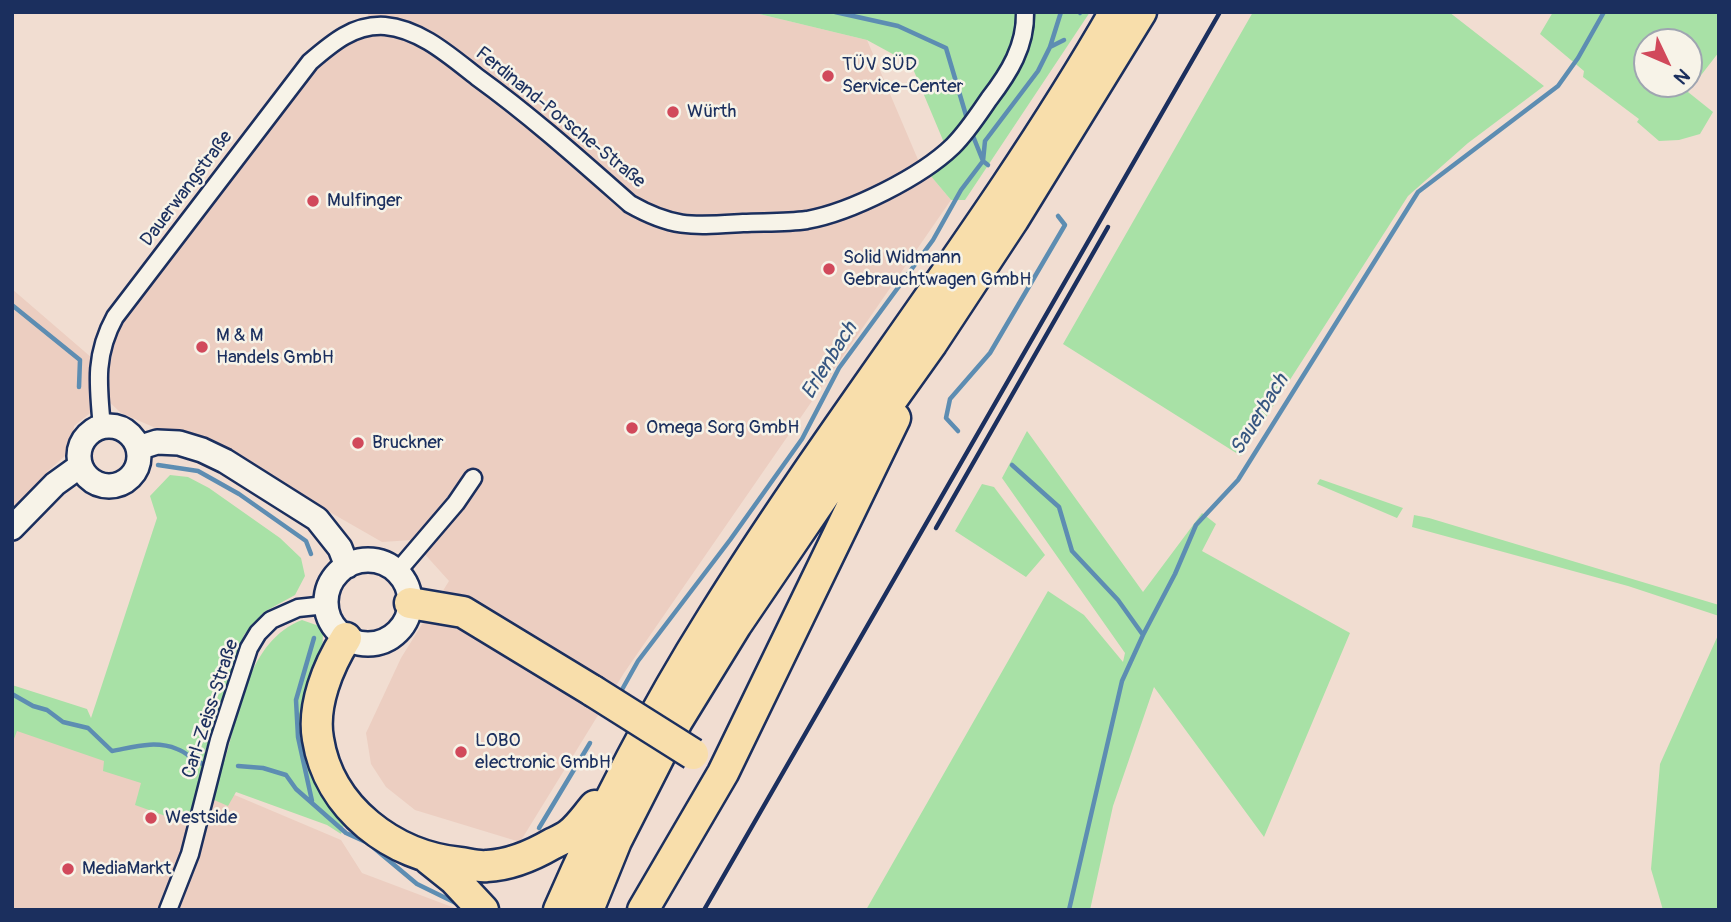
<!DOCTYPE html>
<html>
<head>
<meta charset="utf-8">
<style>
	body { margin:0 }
	#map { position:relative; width:1731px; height:922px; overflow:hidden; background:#f1ddd1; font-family:Pangolin,sans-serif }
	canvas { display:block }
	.frame { position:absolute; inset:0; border:14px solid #1b2f5e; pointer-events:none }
	.north { position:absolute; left:1633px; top:28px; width:70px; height:70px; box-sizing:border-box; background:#f7f3e8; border:2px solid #9fa5b1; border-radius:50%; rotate:134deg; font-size:19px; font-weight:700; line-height:28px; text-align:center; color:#1b2f5e }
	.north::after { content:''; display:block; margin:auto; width:24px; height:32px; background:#d1495b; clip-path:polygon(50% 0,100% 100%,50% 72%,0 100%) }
</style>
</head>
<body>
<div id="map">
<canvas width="1731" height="922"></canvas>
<div class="frame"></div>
<div class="north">N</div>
</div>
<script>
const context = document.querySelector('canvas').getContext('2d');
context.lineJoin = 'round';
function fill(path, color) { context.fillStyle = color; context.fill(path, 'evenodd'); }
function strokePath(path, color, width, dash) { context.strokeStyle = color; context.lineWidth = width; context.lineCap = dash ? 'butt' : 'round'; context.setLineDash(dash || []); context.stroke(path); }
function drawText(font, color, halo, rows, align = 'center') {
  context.font = font + ' Pangolin,sans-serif'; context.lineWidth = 5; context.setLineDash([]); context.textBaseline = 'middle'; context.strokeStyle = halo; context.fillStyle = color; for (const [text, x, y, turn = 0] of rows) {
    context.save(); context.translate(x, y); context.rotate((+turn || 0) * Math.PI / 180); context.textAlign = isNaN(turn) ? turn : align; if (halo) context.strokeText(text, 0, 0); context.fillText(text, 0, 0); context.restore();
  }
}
const built = new Path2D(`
	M 368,12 L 751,12 L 867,40 L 919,162 L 951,200 L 624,673 L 520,842 L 415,810 L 386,787 L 371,764 L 366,733 L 401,658 L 449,581 L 412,540 L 382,542 L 218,448 L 187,433 L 158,429 L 121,413 L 104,397 L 103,370 L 124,317 L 325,58 L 369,32 Z
	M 12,289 L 92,358 L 90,378 L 94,410 L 74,426 L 72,450 L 50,469 L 12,510 Z
	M 12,716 L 237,796 L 341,840 L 362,873 L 460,910 L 12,910 Z`);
const green = new Path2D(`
	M 751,12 L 1090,12 L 965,200 L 951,200 L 919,162 L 945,145 L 911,64 L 867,40 Z
	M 1253,12 L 1449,12 L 1544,86 L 1468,143 L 1408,196 L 1241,456 L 1063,344 Z
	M 1553,12 L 1719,12 L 1719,52 L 1688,92 L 1713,112 L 1700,134 L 1679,140 L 1659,141 L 1637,122 L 1639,119 L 1583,77 L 1584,71 L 1540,34 ZM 1647,42 L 1689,42 L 1689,84 L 1647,84 Z
	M 1027,431 L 1143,592 L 1202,513 L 1216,524 L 1202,551 L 1350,633 L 1264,837 L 1154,687 L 1113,806 L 1090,910 L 866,910 L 1048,591 L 1084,615 L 1123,662 L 1125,653 L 1002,478 Z
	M 170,475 L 188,477 L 209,488 L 280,538 L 301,558 L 305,576 L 295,595 L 264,612 L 244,635 L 205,752 L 225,760 C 240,710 248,641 302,620 L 319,626 L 323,633 L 322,658 L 307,703 L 346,819 L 341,834 L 327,825 L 236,792 L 228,806 L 198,793 L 185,823 L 135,805 L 141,783 L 103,771 L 104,761 L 17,731 L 12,744 L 12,685 L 87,709 L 91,718 L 157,518 L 150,496 Z
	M 1320,479 L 1403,508 L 1397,518 L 1317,484 Z
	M 982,484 L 994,487 L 1045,555 L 1026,577 L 955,531 Z
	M 1414,515 L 1429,518 L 1719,605 L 1719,616 L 1628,586 L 1412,527 Z
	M 1719,633 L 1719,910 L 1663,910 L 1651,869 L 1660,764 Z`);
const stream = new Path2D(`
	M 835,12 L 898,26 L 946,48 L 968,122
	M 1080,13 L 1081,12
	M 1050,47 L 1064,40
	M 971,131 L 983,161 L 988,165
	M 12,305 L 80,360 L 79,387
	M 958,431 L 946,418 L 950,399 L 990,353 L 1065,225 L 1058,216
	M 158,465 L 198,471 L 239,494 L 306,541 L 311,554
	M 1012,465 L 1059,507 L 1072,551 L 1118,600 L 1143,635
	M 12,694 L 33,706 L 47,710 L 63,722 L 88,728 L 112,751 C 134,747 155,740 177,749 C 191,754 193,764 210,765
	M 619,695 L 638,661 L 730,540 L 802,439 L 839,368 L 933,240 L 961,190 L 983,161 L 985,141 L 1038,71 L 1050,47 L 1061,12
	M 238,766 L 263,768 L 286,775 L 296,789 L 346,833 L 368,843 L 417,884 L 462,906
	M 312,801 L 298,737 L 296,700 L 314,638
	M 539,828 L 590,743
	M 1069,910 L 1122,681 L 1143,635 L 1175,574 L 1196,525 L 1238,480 L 1418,192 L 1558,86 L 1578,58 L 1604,12`);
const street = new Path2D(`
	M 102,427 C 98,385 94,355 115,317 L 310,62 C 332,43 354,24 385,26 C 420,29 450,56 477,77 C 531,116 580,160 630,204 C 674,229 694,226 743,223 C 763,222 786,223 807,220 C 851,212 921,177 953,146 C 967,132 978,115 989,99 C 1009,73 1026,46 1025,12
	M 397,572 L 456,503 L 473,478
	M 168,910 L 190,854 L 219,740 L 249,648 L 258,633 L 271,620 L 298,608 L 326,605`);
const secondary = new Path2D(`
	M79 456a30 30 0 1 1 60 0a30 30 0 1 1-60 0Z
	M 138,448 L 157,442 L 179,443 L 202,450 L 225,461 L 317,519 L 340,548 L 347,566
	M 12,528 L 55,484 L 80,466
	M326 602a42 42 0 1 1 84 0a42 42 0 1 1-84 0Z`);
const highway = new Path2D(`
	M 410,603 L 463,612 L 593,691
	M 346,638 C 328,666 312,706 318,739 C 329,809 393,856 460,863 C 468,864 478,867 487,866 C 509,865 533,855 552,844 C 558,841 565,838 570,834 C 580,826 587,815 595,806
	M 429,859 L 454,879 L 483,910
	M 559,910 C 603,809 653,712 712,618 C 840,412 994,223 1115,12
	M 588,910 L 616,841 L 677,721 L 736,625 L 833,482 L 932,343 L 1013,220 L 1141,12
	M 643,910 L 723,773 L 895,418`);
const rail = new Path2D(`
	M 936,528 L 1108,227
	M 704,910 L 1220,12`);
const highwayBridge = new Path2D(`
	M 593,691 L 693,754`);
const markers = [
	[828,76,7,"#d1495b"],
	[673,112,7,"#d1495b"],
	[313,201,7,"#d1495b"],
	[829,269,7,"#d1495b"],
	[202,347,7,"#d1495b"],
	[632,428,7,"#d1495b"],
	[358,443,7,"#d1495b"],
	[461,752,7,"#d1495b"],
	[151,818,7,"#d1495b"],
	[68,869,7,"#d1495b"]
];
const poiNames = [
	["TÜV SÜD",842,65],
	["Service-Center",842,87],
	["Würth",687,112],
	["Mulfinger",327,201],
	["Solid Widmann",843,258],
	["Gebrauchtwagen GmbH",843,280],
	["M & M",216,336],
	["Handels GmbH",216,358],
	["Omega Sorg GmbH",646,428],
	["Bruckner",372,443],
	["LOBO",475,741],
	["electronic GmbH",475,763],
	["Westside",165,818],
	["MediaMarkt",82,869]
];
const streetNames = [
	["Ferdinand-Porsche-Straße",560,118,39],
	["Dauerwangstraße",187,189,-53],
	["Carl-Zeiss-Straße",211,709,-72]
];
const waterNames = [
	["Erlenbach",830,361,-58],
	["Sauerbach",1260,415,-58]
];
fill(built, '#eccec1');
fill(green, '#a8e1a6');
strokePath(stream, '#5d8db2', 4.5);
strokePath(street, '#1b2f5e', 21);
strokePath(secondary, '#1b2f5e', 28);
strokePath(highway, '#1b2f5e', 35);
strokePath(street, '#f7f3e8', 16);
strokePath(secondary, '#f7f3e8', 23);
strokePath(highway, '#f8deab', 30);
strokePath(rail, '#1b2f5e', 4.5);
strokePath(highwayBridge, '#1b2f5e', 35, []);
strokePath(highwayBridge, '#f8deab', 30);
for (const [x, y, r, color] of markers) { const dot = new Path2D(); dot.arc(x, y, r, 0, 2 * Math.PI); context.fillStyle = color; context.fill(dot); strokePath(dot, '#f7f3e8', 2.5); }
drawText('19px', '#1b2f5e', '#f7f3e8', poiNames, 'left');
drawText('19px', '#1b2f5e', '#f7f3e8', streetNames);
drawText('italic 21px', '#365681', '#f7f3e8', waterNames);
</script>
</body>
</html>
